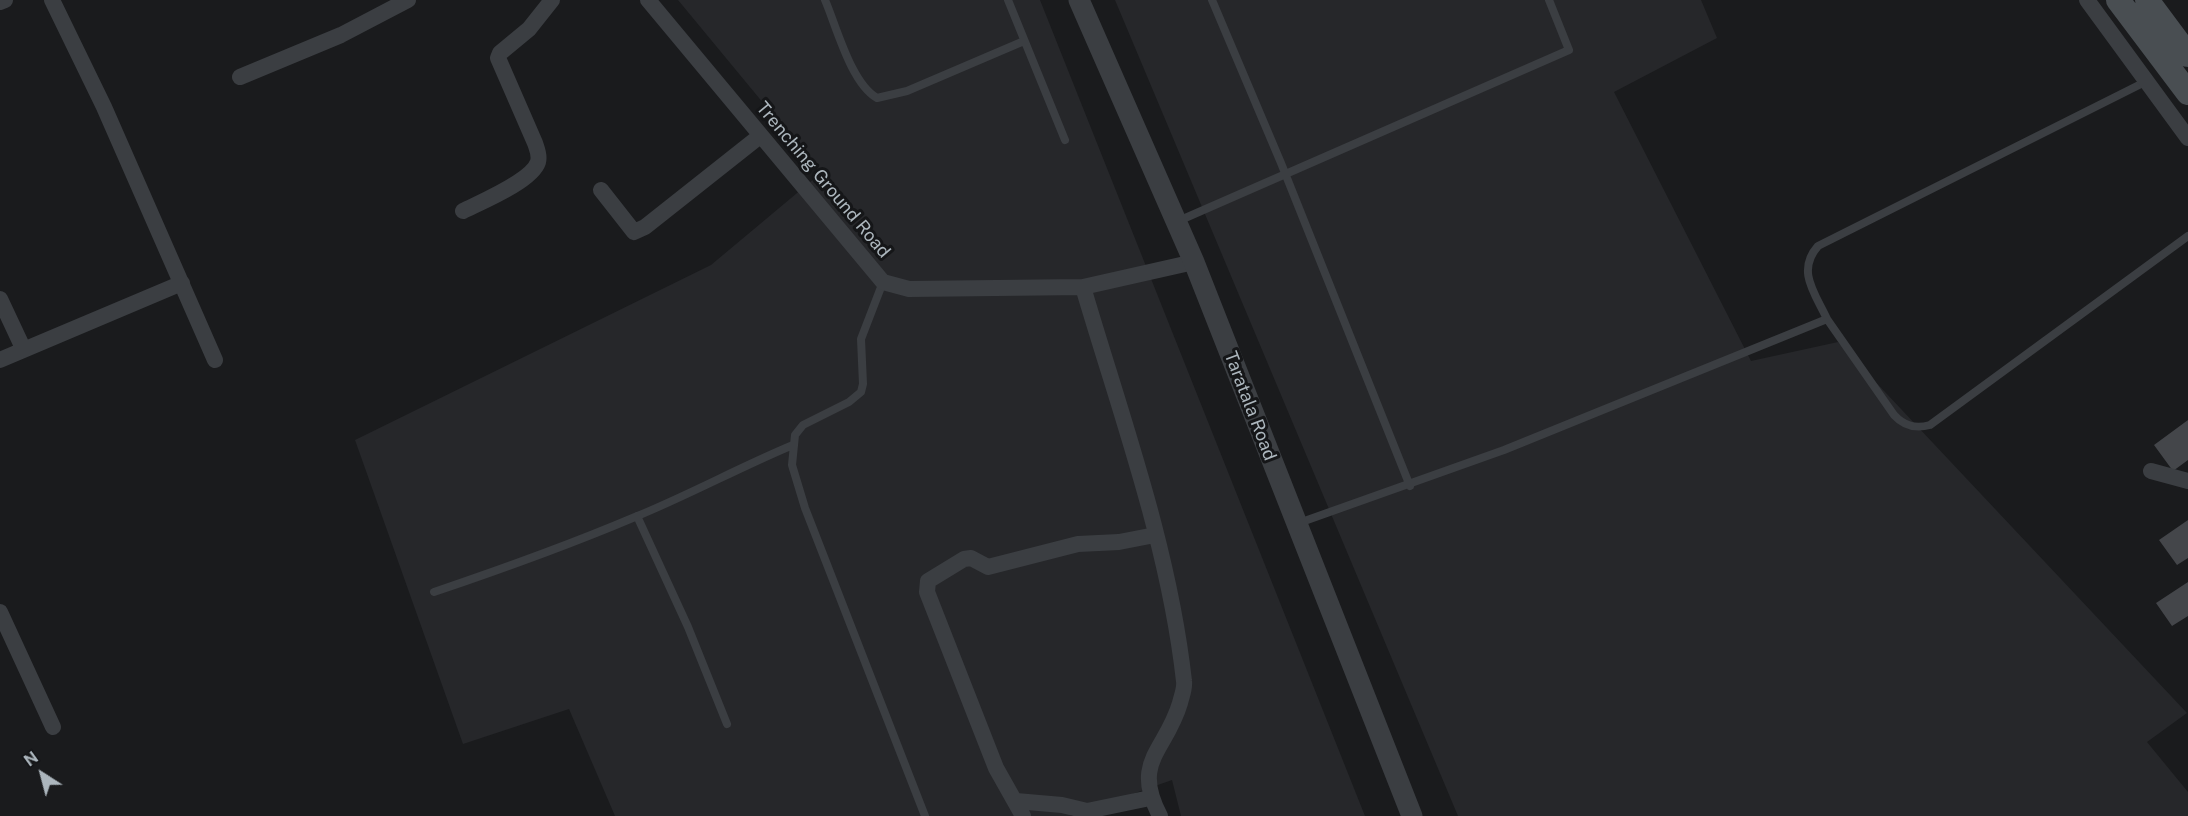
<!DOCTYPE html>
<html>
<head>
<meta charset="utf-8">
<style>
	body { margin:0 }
	#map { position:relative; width:2188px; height:816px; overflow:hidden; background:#1a1b1d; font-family:"Public Sans",sans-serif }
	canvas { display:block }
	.north { position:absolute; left:12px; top:744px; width:60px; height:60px; -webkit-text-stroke:4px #151618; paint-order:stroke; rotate:324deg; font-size:16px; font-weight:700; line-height:24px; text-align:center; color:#acb6bd }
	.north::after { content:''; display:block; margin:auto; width:21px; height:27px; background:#acb6bd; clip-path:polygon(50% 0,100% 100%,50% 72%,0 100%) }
</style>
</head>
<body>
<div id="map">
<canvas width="2188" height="816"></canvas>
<div class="north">N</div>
</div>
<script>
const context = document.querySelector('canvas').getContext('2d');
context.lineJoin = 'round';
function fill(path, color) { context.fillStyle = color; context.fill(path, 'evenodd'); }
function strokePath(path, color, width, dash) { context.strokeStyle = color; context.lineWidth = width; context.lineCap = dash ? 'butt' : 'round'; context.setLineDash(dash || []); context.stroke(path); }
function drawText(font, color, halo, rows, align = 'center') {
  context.font = font + ' "Public Sans",sans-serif'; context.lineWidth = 6; context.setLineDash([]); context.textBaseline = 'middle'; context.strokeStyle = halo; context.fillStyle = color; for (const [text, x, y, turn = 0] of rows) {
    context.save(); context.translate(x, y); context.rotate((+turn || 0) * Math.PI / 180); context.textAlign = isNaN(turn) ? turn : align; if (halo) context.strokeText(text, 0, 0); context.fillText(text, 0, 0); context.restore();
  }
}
const built = new Path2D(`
	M 678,0 L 1040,0 L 1365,816 L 1181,816 L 1172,780 L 1070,816 L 615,816 L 569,709 L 463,744 L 355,440 L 711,265 L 821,173 Z
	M 1115,0 L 1701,0 L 1717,38 L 1614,92 L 1751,361 L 1838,342 L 2187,713 L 2147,742 L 2188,792 L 2188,816 L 1458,816 Z`);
const building = new Path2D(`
	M 2188,420 L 2188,460 L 2173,471 L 2154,445 Z
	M 2188,520 L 2188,558 L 2177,565 L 2159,540 Z
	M 2188,582 L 2188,616 L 2172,626 L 2156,603 Z`);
const service = new Path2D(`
	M 825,0 C 837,28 851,83 877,98 L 907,91 L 1024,41
	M 1008,0 L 1065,140
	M 1212,0 L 1281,163 L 1410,486
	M 1176,222 L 1569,50 L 1549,0
	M 883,282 L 861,339 L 863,384 L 861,392 L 849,402 L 803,425 L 795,435 L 792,465 L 805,508 L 925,816
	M 1827,319 C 1815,293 1796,271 1818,246 L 2145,82
	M 637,516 L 688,627 L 727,724
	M 1296,524 L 1504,450 L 1827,319 L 1894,415 C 1904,426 1915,429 1930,425 L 2188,236
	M 434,592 C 502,569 569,545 635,517 C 689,495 740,467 793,445`);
const minor = new Path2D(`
	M 52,0 L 104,107 L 215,360
	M 648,0 L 883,282 L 909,289 L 1083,287 L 1194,262
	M 2087,0 L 2188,138
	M 0,2 L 5,0
	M 240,77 L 341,35 L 408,0
	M 601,190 L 634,232 L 645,227 L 760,136
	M 463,211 C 481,202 532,181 538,162 C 540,155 537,149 535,143 L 498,58 L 500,53 L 529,29 L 552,0
	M 1083,287 C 1121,416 1169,546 1184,681 C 1185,688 1182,695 1180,703 C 1166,751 1131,761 1160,816
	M 0,299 L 23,348
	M 0,360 L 182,283
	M 2151,471 L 2188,481
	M 0,612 L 53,727
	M 1016,801 L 1062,805 L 1087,811 L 1150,798
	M 1023,816 L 996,768 L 927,592 L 928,581 L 964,559 L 971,558 L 988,567 L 1078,544 L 1119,542 L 1155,535`);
const tertiary = new Path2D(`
	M 1079,0 L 1194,262 L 1412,816`);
const secondary = new Path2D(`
	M 2118,0 L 2188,93
	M 2147,0 L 2188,55`);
const streetNames = [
	["Trenching Ground Road",823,180,50],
	["Taratala Road",1250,406,69]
];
fill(built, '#26272a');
fill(building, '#44464a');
strokePath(service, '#3b3e42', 8);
strokePath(minor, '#3b3e42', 16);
strokePath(tertiary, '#3b3e42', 21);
strokePath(secondary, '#494e52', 24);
drawText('18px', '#acb6bd', '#151618', streetNames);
</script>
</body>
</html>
